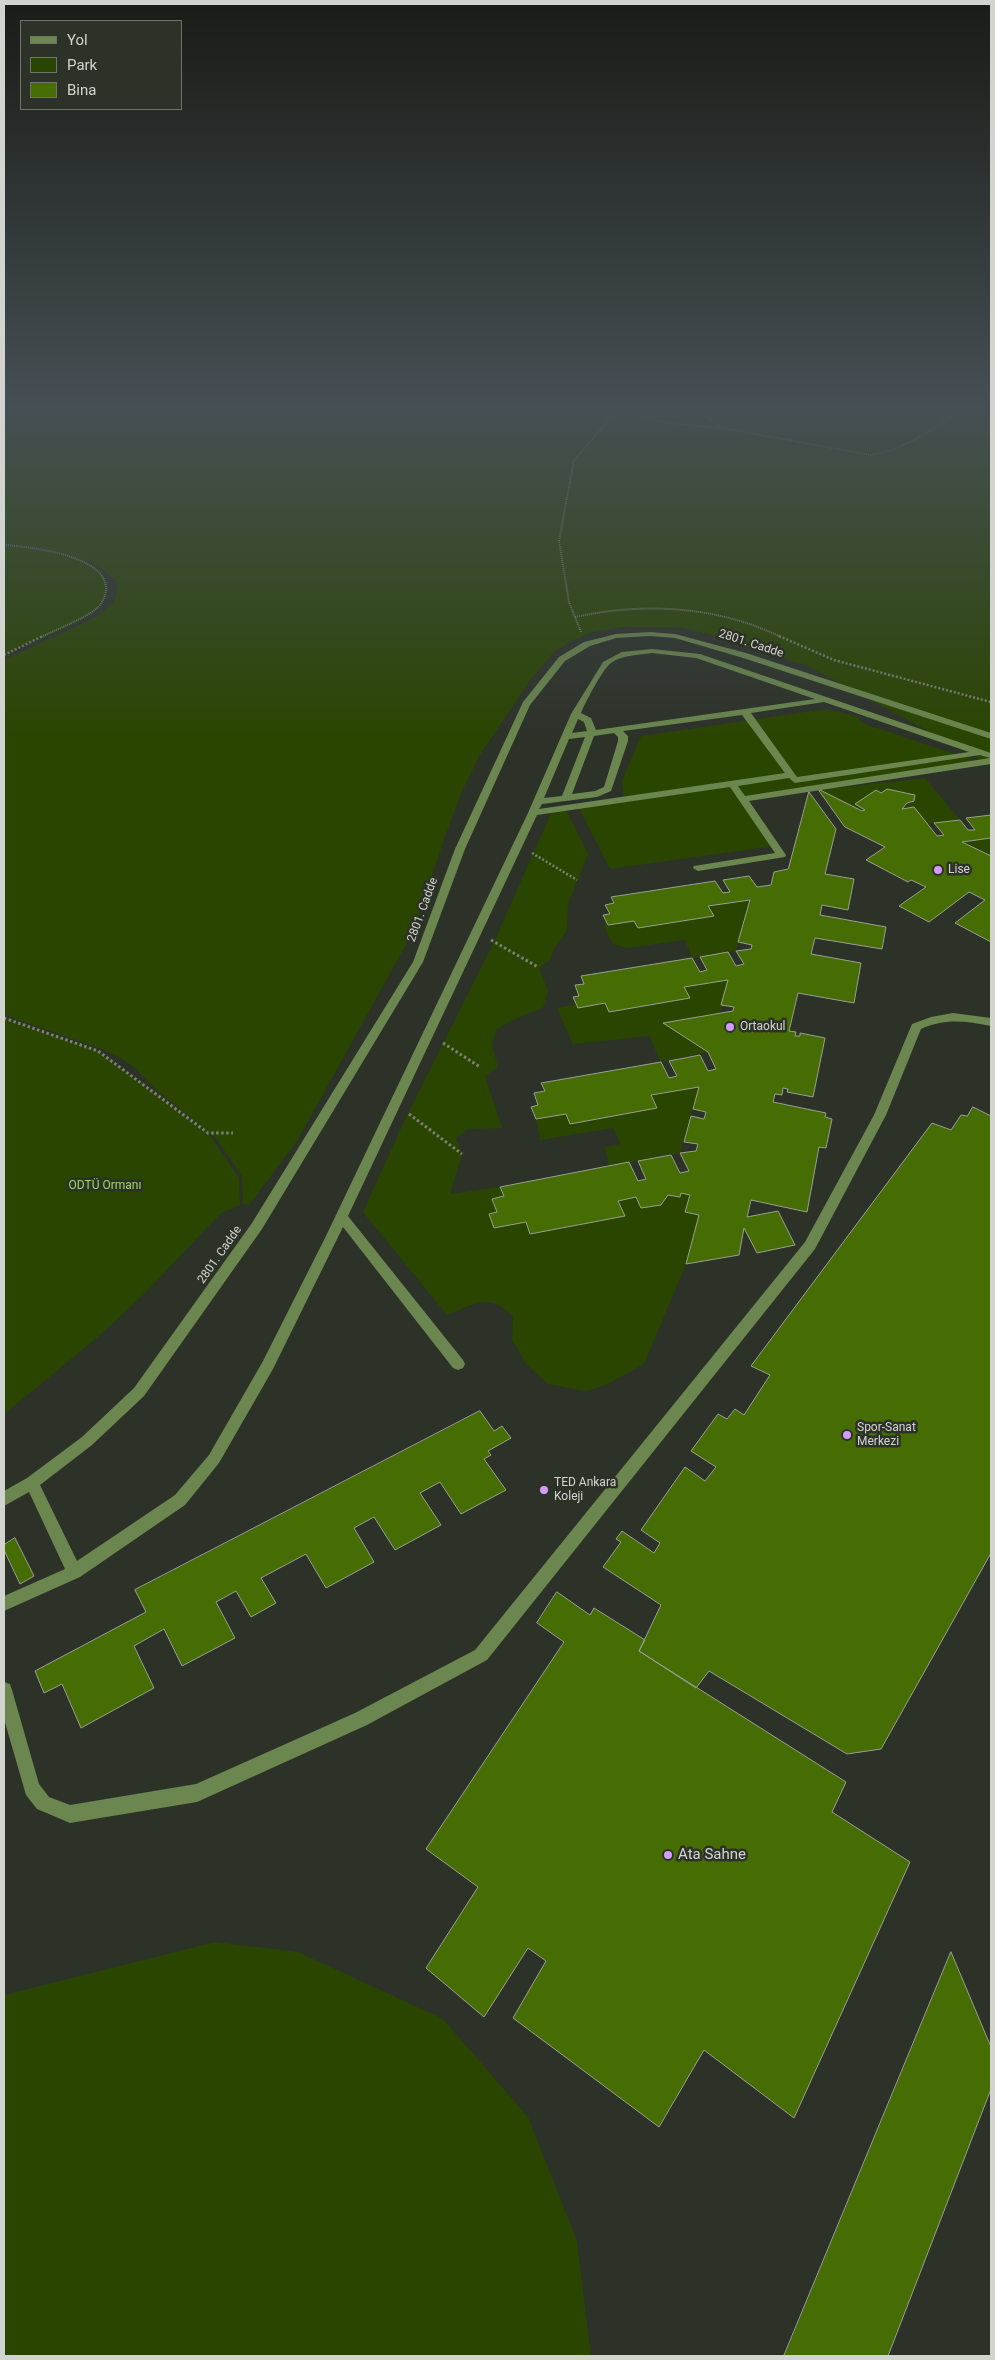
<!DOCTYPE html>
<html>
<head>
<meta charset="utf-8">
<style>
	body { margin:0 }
	#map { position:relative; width:995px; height:2360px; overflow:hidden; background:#2d3229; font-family:Roboto,sans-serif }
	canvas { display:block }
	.frame { position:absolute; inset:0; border:5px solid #d2d5cf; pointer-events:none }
	.legend { position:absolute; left:20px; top:20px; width:162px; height:90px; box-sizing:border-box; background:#2d3229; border:1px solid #6f736b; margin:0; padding:6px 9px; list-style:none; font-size:15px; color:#d2d5cf }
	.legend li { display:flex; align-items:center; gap:10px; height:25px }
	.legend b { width:25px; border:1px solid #6f736b }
</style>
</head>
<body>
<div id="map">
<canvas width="995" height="2360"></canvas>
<div class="frame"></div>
<ul class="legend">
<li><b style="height:6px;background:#6b864e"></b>Yol</li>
<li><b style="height:14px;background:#2a4500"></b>Park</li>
<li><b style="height:14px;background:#466d03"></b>Bina</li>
</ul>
</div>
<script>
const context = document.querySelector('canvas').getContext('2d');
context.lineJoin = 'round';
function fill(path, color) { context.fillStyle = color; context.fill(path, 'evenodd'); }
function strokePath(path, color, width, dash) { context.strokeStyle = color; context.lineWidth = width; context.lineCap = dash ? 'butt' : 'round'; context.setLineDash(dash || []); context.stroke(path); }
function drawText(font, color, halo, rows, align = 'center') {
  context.font = font + ' Roboto,sans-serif'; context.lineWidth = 5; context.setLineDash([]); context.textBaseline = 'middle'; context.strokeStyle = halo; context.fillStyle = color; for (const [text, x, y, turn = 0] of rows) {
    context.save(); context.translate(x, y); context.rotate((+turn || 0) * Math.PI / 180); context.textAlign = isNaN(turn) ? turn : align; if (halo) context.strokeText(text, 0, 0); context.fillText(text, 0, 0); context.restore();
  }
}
const green = new Path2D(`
	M 4,411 L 991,411 L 991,765 L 808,666 L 714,636 L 685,628 L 624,627 L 593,632 L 569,642 L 553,653 L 531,679 L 481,753 L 462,791 L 445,837 L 413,932 L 297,1141 L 249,1205 L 243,1204 L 242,1176 L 215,1137 L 157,1091 L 134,1067 L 122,1059 L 104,1050 L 4,1015 L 4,660 L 96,617 L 114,602 L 118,587 L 115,579 L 91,562 L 47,549 L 4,543 Z
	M 4,545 C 26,547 87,555 101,573 C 104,576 106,583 106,587 C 108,596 103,604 96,610 C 71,628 32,641 4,655 Z
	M 825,709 L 857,716 L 862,723 L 982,763 L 744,799 L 774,846 L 610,869 L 578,806 L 624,799 L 622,781 L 641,736 Z
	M 925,778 L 960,820 L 927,824 L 915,807 L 902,809 L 914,801 L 915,795 L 887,789 L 881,793 L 876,790 L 855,804 L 865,810 L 862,811 L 820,790 Z
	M 565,808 L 588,854 L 568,904 L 567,931 L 554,949 L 550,960 L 539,968 L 548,991 L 543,1008 L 510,1021 L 496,1030 L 492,1045 L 498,1067 L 485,1076 L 502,1128 L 468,1129 L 456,1138 L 462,1154 L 450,1194 L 500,1187 L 504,1196 L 492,1199 L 497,1212 L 490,1214 L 494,1228 L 526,1222 L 530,1234 L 624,1216 L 618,1201 L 636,1197 L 641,1208 L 661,1205 L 668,1195 L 680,1197 L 681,1193 L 690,1195 L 686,1212 L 699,1215 L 686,1264 L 644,1364 L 606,1385 L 586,1391 L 548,1384 L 526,1364 L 512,1340 L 513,1316 C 488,1292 475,1304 447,1315 L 363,1212 L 408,1113 L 494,942 L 553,809 Z
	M 991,838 L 991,856 L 962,842 Z
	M 750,900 L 736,951 L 692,958 L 685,940 L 627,948 L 613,944 L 603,925 L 634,921 L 638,928 L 713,916 L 708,906 Z
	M 728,980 L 720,1013 L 663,1023 L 708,1052 L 661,1062 L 649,1036 L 573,1044 L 557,1008 L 576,1004 L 578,1008 L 605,1003 L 609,1012 L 689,998 L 684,987 Z
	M 4,1018 L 98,1051 L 208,1133 L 239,1178 L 240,1205 L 221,1213 L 144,1294 L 98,1337 L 4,1414 Z
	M 699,1087 L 680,1153 L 609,1166 L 605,1147 L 621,1144 L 613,1128 L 540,1140 L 536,1119 L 566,1114 L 570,1124 L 657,1108 L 651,1095 Z
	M 215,1942 L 298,1952 L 443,2019 L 528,2117 L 577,2241 L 591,2356 L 4,2356 L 4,1995 Z`);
const building = new Path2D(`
	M 818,789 L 862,811 L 865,810 L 855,804 L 876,790 L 881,793 L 887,789 L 915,795 L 914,801 L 907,803 L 902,809 L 914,807 L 937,836 L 944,835 L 934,823 L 960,820 L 968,830 L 975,830 L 966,818 L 991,815 L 991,838 L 962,842 L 991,856 L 991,942 L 955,923 L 985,900 L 969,892 L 929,922 L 899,906 L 926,887 L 911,880 L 908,882 L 866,860 L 885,847 L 845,827 Z
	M 809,792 L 836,829 L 825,874 L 854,879 L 848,910 L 822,905 L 820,915 L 886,927 L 882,949 L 815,938 L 811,954 L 861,963 L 854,1003 L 798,993 L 789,1031 L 796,1032 L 795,1036 L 800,1036 L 800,1033 L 825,1038 L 813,1097 L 787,1092 L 788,1089 L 783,1088 L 782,1095 L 775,1094 L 773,1102 L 826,1113 L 825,1117 L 832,1119 L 826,1148 L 819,1147 L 807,1212 L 751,1200 L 747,1217 L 778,1211 L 795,1245 L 757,1253 L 744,1228 L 739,1255 L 686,1264 L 699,1215 L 685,1212 L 690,1195 L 681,1193 L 680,1197 L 668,1195 L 661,1205 L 641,1208 L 636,1197 L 618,1201 L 625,1216 L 530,1234 L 526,1222 L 494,1228 L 489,1214 L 497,1212 L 492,1199 L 504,1196 L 500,1187 L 629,1162 L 638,1181 L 646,1179 L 638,1161 L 671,1155 L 680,1173 L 689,1171 L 680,1153 L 696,1151 L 698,1144 L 684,1142 L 691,1116 L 704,1119 L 706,1112 L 693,1109 L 699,1087 L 651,1095 L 657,1108 L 570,1124 L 566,1114 L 536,1119 L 531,1107 L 538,1105 L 534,1093 L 545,1091 L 541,1083 L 661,1062 L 669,1078 L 677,1076 L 669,1061 L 700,1055 L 708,1071 L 716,1069 L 708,1052 L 663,1023 L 733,1011 L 734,1007 L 721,1005 L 728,980 L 684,987 L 690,998 L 609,1012 L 605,1003 L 578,1008 L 573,997 L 579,996 L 575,985 L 584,984 L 581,976 L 692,958 L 700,972 L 707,970 L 700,957 L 728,952 L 736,966 L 744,964 L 736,951 L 751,949 L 752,945 L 738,942 L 750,900 L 708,906 L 714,916 L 638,928 L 634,921 L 608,925 L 603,915 L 610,914 L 605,905 L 614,903 L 611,897 L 715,881 L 723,893 L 730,892 L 723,880 L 749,876 L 757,887 L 771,885 L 774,872 L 788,869 Z
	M 973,1107 L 991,1116 L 991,1553 L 881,1749 L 847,1754 L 709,1671 L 696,1688 L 639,1651 L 661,1605 L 603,1567 L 621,1542 L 616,1539 L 622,1531 L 654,1553 L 660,1543 L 641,1530 L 685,1467 L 705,1481 L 716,1467 L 691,1451 L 718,1414 L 727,1419 L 735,1409 L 744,1415 L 770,1375 L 751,1366 L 932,1123 L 951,1130 L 961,1115 L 967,1116 Z
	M 480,1411 L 494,1431 L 502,1426 L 511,1438 L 488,1451 L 491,1455 L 484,1459 L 506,1490 L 461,1514 L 440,1482 L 420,1493 L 441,1525 L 395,1550 L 374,1517 L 354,1528 L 374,1562 L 326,1588 L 306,1554 L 261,1578 L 276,1603 L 251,1617 L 236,1591 L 216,1602 L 235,1638 L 182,1666 L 164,1629 L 134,1646 L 154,1688 L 81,1728 L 62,1684 L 44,1693 L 35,1671 L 146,1612 L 135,1590 Z
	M 15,1538 L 34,1576 L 20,1584 L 4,1550 L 4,1545 Z
	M 557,1592 L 590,1615 L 594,1608 L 645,1640 L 639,1651 L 846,1782 L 832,1812 L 910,1862 L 794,2118 L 704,2050 L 659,2127 L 513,2018 L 546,1961 L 528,1948 L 484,2017 L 426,1968 L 478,1887 L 426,1849 L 564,1642 L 537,1623 Z
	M 951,1952 L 991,2047 L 991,2089 L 888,2356 L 784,2356 Z`);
const pathFar2 = new Path2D(`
	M 627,411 L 660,422 L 720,428
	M 711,411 L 709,418 L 717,425 L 728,429 L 870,455 C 905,450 932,429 961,411
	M 4,545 C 29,547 101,554 106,586 C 107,593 102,605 96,609 C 82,620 57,629 41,637
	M 575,617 C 644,602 718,606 781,637
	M 581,632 L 569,602 L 559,541 L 574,460 L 605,425 L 614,411`);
const pathFar1 = new Path2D(`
	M 779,636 L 834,660 L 991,702
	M 4,655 L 43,636
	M 532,853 L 577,880`);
const path = new Path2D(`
	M 491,940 L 538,967
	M 4,1018 L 98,1051 L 208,1133 L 233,1133
	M 443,1043 L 480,1067
	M 409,1114 L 462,1154`);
const minor = new Path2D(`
	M 650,632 L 675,634 L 746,653 L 991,733 L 991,739 L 740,657 L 675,638 L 650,636 L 616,638 L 590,646 L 565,661 L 530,705 L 465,849 L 423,962 L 262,1229 L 144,1396 L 92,1445 L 40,1485 L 77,1561 L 175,1495 L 209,1455 L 263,1361 L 325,1238 L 528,813 L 571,714 L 603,662 L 622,652 L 652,649 L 700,654 L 991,753 L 991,764 L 749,801 L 786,855 L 785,857 L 698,871 L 693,868 L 694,866 L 775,853 L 730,787 L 537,815 L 348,1216 L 463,1360 L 465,1364 L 463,1368 L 458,1370 L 453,1368 L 343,1227 L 273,1369 L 219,1463 L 185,1505 L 80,1577 L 4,1611 L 4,1596 L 65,1569 L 29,1492 L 4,1506 L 4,1491 L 27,1478 L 82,1437 L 134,1388 L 252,1223 L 413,962 L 455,849 L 523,702 L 559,657 L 584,642 L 616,634 ZM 652,653 L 696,658 L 815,699 L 596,730 L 591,718 L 581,713 C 585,703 602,670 611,663 C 622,655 639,655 652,653 ZM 824,702 L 969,752 L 797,777 L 751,713 ZM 742,715 L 785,773 L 539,809 L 542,804 L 597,797 L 611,791 L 628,741 L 628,736 L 623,731 ZM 578,719 L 584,722 L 587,731 L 572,733 ZM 614,733 L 618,737 L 618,741 L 604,787 L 595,791 L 572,794 L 594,736 ZM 585,737 L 562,796 L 544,798 L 569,739 ZM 980,755 L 990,758 L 745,796 L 738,786 L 789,778 L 795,783 Z
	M 953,1013 L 991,1018 L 991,1026 C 965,1021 945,1018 921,1029 L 886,1115 L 815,1249 L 487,1660 L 367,1725 L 197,1802 L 70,1823 L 37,1809 L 26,1795 L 4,1719 L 4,1682 L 10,1684 L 12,1690 L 39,1784 L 49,1797 L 70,1805 L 196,1784 L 355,1713 L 475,1650 L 805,1242 L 874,1115 L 912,1024 L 931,1017 Z`);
const markers = [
	[938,870,5,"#d39cfc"],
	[730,1027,5,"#d39cfc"],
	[847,1435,5,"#d39cfc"],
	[544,1490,5,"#d39cfc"],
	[668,1855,5,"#d39cfc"]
];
const streetNames = [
	["2801. Cadde",751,644,18],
	["2801. Cadde",423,910,-70],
	["2801. Cadde",220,1255,-55]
];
const poiNames = [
	["Lise",948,870],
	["Ortaokul",740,1027],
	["Spor-Sanat",857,1428],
	["Merkezi",857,1442],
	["TED Ankara",554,1483],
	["Koleji",554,1497]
];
const parkNames = [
	["ODTÜ Ormanı",105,1186]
];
const nearPoinames = [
	["Ata Sahne",678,1855]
];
fill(green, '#2a4500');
fill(building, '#466d03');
strokePath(building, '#9a9f95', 1);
strokePath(pathFar2, '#7c8078', 2, [1, 1]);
strokePath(pathFar1, '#7c8078', 2.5, [2, 2]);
strokePath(path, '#7c8078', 3, [2.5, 2.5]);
fill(minor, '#6b864e');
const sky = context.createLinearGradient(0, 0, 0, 741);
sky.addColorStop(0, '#191c17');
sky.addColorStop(0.55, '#464f54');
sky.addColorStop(1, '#464f5400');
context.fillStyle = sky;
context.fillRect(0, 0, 995, 741);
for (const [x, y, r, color] of markers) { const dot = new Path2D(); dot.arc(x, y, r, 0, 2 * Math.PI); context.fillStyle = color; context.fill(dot); strokePath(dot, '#2d3229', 2); }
drawText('12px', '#d2d5cf', '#2d3229', streetNames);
drawText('12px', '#d2d5cf', '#2d3229', poiNames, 'left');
drawText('12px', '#9fd65f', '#2d3229', parkNames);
drawText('15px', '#d2d5cf', '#2d3229', nearPoinames, 'left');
</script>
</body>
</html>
